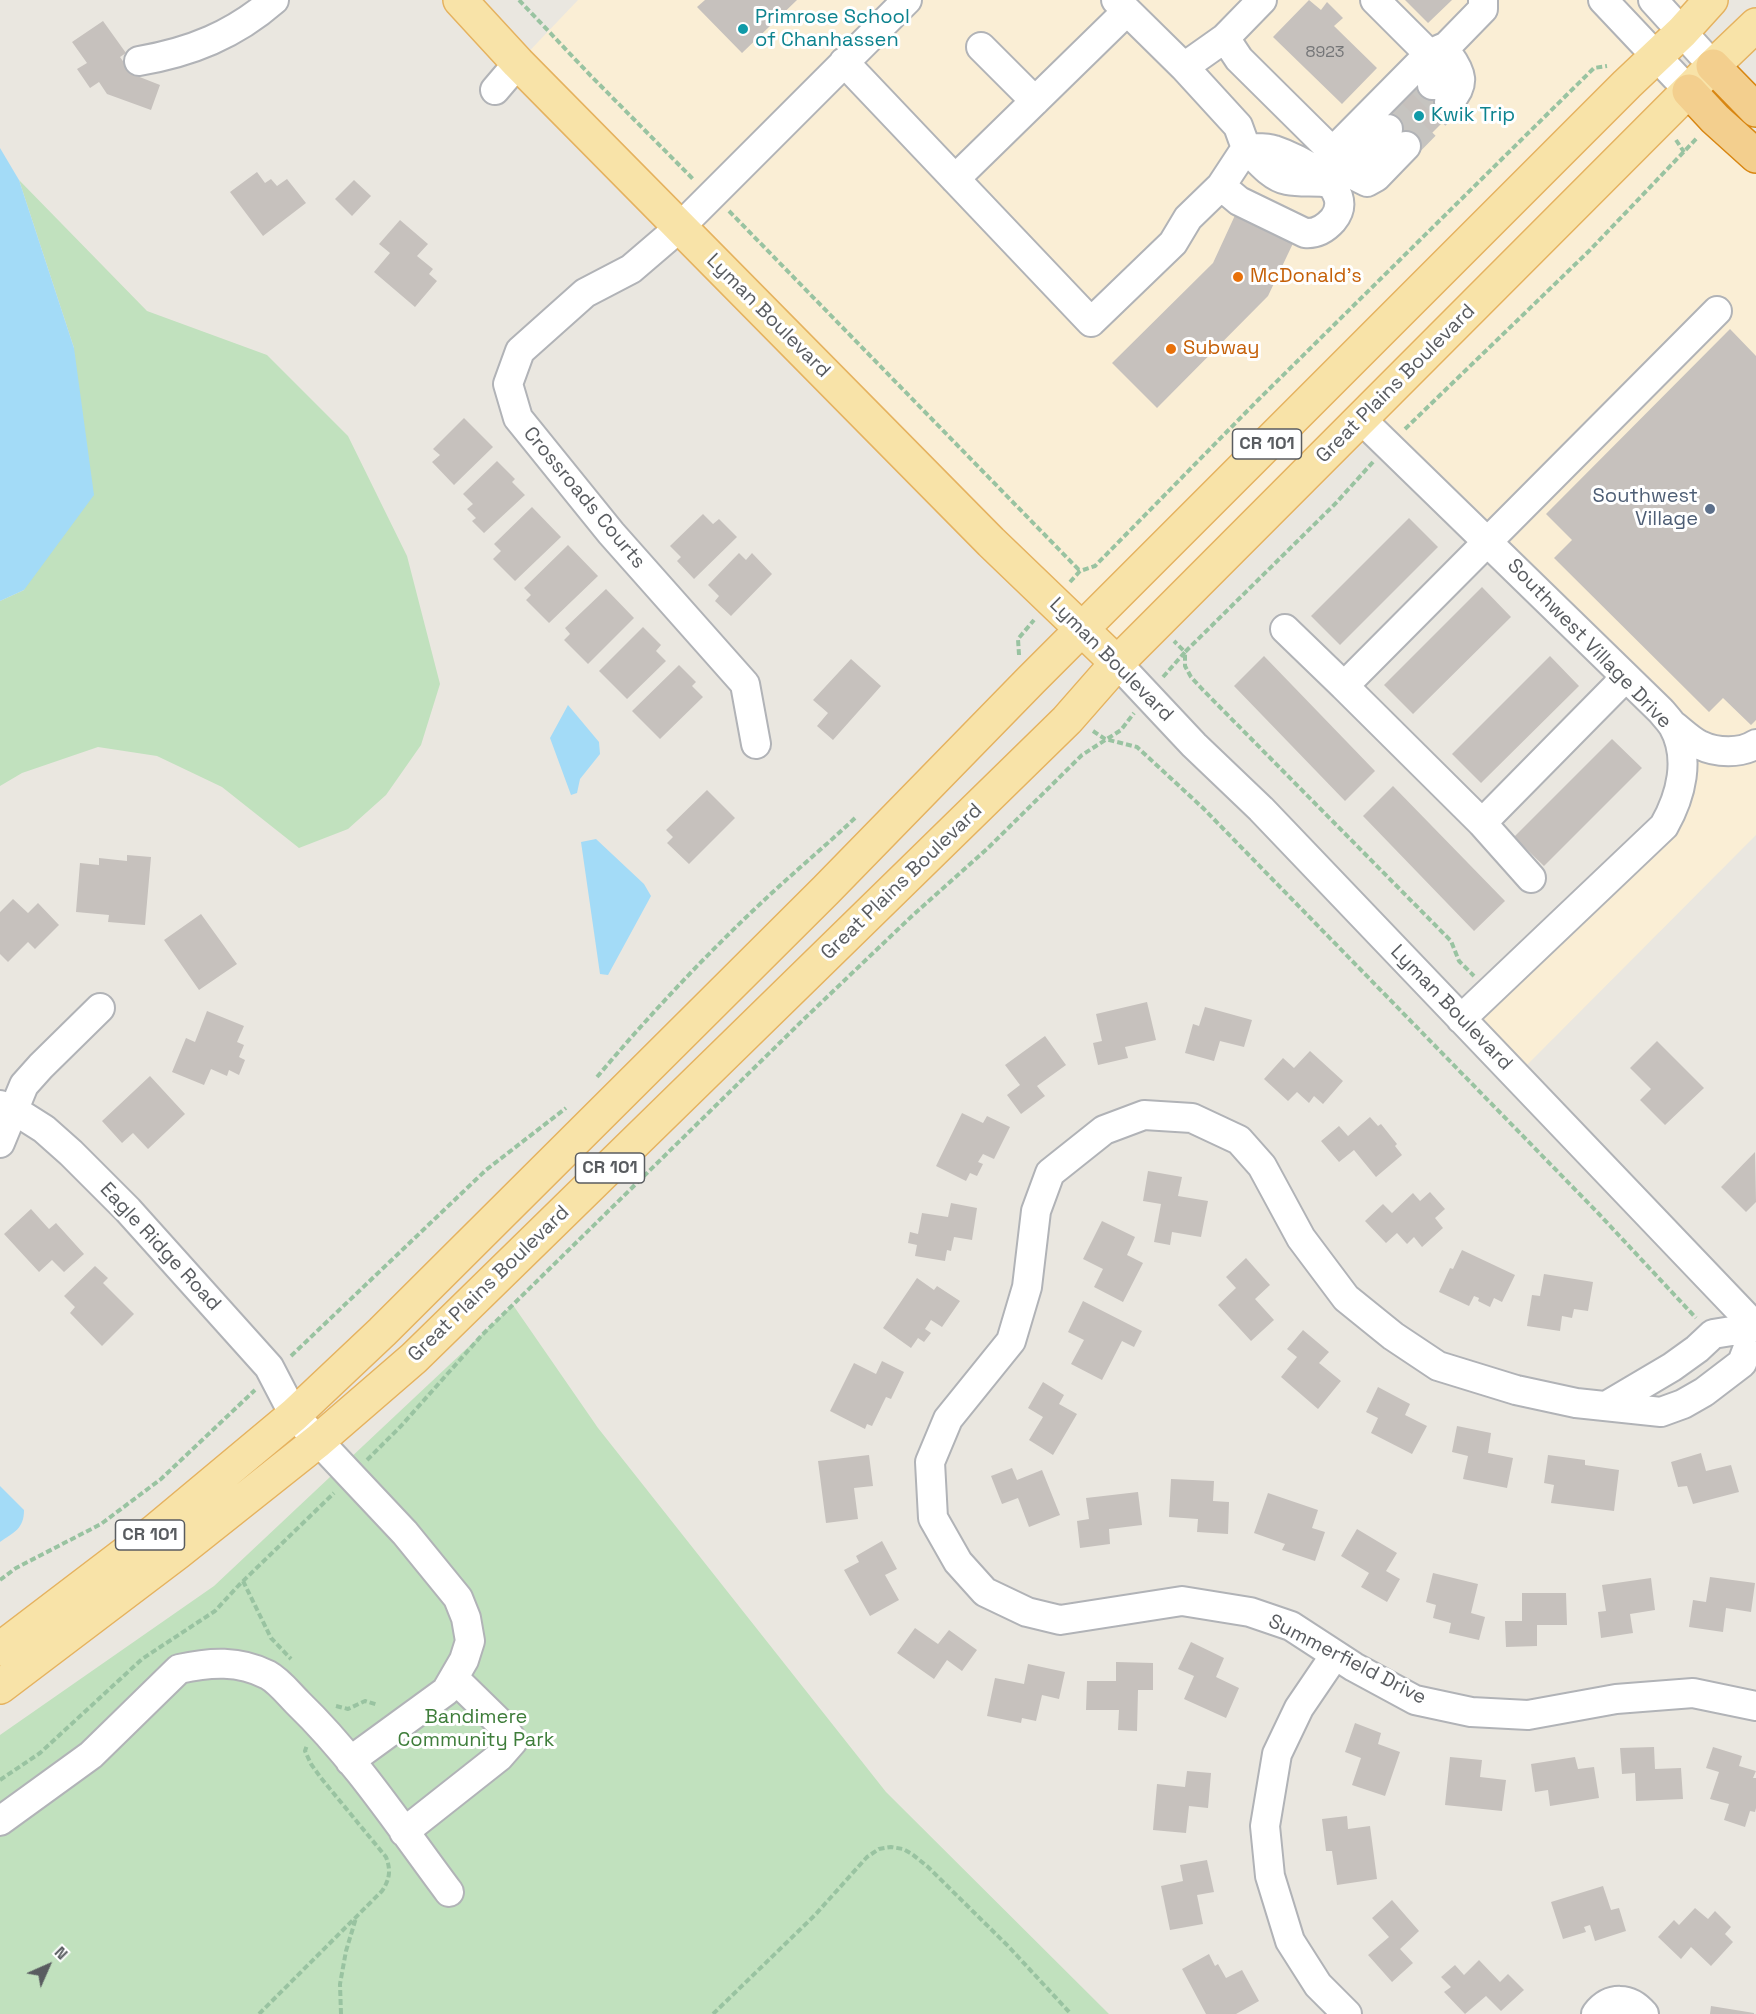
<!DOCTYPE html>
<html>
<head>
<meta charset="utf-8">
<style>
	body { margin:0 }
	#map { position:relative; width:1756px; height:2014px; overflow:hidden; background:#eae7e0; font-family:"Space Grotesk",sans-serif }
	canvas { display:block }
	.north { position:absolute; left:18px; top:1936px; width:60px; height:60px; -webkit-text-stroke:4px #fff; paint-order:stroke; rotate:45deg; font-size:16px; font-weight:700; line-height:24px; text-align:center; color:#595c60 }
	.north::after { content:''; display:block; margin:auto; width:21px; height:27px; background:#595c60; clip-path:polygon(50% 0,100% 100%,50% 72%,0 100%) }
</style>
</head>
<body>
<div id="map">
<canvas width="1756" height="2014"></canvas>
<div class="north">N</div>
</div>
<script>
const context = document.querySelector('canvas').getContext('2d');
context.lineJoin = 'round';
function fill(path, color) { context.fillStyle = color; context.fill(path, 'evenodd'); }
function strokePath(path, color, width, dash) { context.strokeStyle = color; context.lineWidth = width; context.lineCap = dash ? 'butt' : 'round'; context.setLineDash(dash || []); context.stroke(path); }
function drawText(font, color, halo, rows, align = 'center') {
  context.font = font + ' "Space Grotesk",sans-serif'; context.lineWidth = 6; context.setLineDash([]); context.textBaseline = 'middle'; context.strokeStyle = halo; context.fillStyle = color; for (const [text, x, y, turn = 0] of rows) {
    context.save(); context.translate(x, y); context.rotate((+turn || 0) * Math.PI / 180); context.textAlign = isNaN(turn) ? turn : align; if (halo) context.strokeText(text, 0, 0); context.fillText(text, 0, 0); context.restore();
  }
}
const commercial = new Path2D(`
	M 578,0 L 1711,0 L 1656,56 L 1756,158 L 1756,835 L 1516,1076 L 518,63 ZM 1361,419 L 1681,748 L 1664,826 L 1461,1018 L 1117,663 Z`);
const green = new Path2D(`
	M 19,180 L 147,311 L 267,355 L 348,436 L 407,556 L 440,684 L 421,745 L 386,795 L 348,829 L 299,848 L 222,787 L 157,756 L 98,747 L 22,773 L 0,786 L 0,601 L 24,590 L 74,348 Z
	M 513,1305 L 598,1428 L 886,1792 L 1109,2014 L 0,2014 L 0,1735 L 214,1586 Z`);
const water = new Path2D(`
	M 0,148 L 19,180 L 74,348 L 94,495 L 24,590 L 0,601 Z
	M 568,705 L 599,742 L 600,754 L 580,779 L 577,793 L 571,795 L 550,738 Z
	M 596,839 L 644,884 L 651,896 L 608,975 L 600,974 L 581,842 Z
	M 0,1486 L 24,1510 C 24,1529 14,1532 0,1542 Z`);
const building = new Path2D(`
	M 705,0 L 797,0 L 742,53 L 697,7 Z
	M 1309,0 L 1321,10 L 1327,2 L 1343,18 L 1334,26 L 1377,68 L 1342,104 L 1273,37 Z
	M 1405,0 L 1452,0 L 1428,23 Z
	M 103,21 L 126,53 L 120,57 L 132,74 L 160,85 L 151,110 L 107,94 L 99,82 L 90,88 L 77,69 L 87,63 L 72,42 Z
	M 1425,78 L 1456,109 L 1412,153 L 1381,122 Z
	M 257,172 L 265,183 L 271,179 L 277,186 L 287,179 L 306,203 L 263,236 L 230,192 Z
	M 354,180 L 371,196 L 352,216 L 335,199 Z
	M 1237,211 L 1296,237 L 1268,296 L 1157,408 L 1112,363 L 1213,263 Z
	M 400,220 L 428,244 L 417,256 L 433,269 L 429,274 L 437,281 L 415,307 L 374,272 L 390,253 L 379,244 Z
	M 1730,329 L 1756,356 L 1756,720 L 1751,725 L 1723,698 L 1709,712 L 1554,558 L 1572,540 L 1546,514 Z
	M 464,418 L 493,447 L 454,485 L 432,462 L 440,455 L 433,449 Z
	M 497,461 L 515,479 L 512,482 L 525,495 L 484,533 L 472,521 L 476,518 L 467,509 L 473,504 L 463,494 Z
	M 532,507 L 561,537 L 515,581 L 493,559 L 501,551 L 494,544 Z
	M 703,514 L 713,524 L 719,519 L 737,537 L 694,579 L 677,561 L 681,557 L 670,546 Z
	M 1409,518 L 1438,547 L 1340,645 L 1311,616 Z
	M 568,545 L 598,576 L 549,623 L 526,600 L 531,595 L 524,588 Z
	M 739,553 L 746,560 L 752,553 L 772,574 L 731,616 L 715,601 L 719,596 L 708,585 Z
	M 1482,587 L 1511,617 L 1413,714 L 1384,685 Z
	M 606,589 L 634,618 L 588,664 L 564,640 L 570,634 L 565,628 Z
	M 643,627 L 661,645 L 656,651 L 666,661 L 627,699 L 599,671 Z
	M 1264,656 L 1375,771 L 1345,801 L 1234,686 Z
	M 1550,656 L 1579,686 L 1481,783 L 1452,754 Z
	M 851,659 L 881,686 L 833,740 L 817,726 L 828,713 L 813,700 Z
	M 679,665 L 696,682 L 692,686 L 703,697 L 660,739 L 632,711 Z
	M 1612,739 L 1642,768 L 1544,866 L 1514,837 Z
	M 1393,786 L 1505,901 L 1474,931 L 1363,816 Z
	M 707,790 L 735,818 L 689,864 L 667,843 L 673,837 L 666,830 Z
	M 127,855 L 151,857 L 145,925 L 108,922 L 109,915 L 76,912 L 80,863 L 99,865 L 99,858 L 127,861 Z
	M 13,899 L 28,913 L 38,903 L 59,925 L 35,949 L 28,942 L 8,962 L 0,954 L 0,912 Z
	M 201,914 L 237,964 L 199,990 L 164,940 Z
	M 1147,1002 L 1156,1040 L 1125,1047 L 1128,1058 L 1098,1065 L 1093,1043 L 1102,1041 L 1096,1014 Z
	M 1205,1007 L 1252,1020 L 1244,1047 L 1220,1041 L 1214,1061 L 1185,1053 L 1193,1024 L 1199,1026 Z
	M 207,1011 L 244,1026 L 237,1042 L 244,1045 L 239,1057 L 245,1060 L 239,1075 L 229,1070 L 227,1076 L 211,1069 L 204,1085 L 172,1072 L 186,1038 L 195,1042 Z
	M 1045,1036 L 1066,1065 L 1037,1086 L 1045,1096 L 1021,1114 L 1007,1095 L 1020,1085 L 1005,1065 Z
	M 1657,1041 L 1704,1088 L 1665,1125 L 1640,1100 L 1651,1089 L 1630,1068 Z
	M 1310,1051 L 1343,1081 L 1323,1104 L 1314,1096 L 1309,1103 L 1297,1092 L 1288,1101 L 1264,1079 L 1283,1058 L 1294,1068 Z
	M 150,1076 L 185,1114 L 148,1149 L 133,1133 L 122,1143 L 102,1121 Z
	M 962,1113 L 983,1123 L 987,1116 L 1010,1127 L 994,1159 L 983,1154 L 978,1162 L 983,1164 L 977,1176 L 970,1173 L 966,1181 L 936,1166 Z
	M 1370,1117 L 1378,1126 L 1381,1124 L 1397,1144 L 1395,1146 L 1402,1155 L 1376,1177 L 1354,1150 L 1339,1162 L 1321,1141 L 1339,1126 L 1348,1136 Z
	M 1755,1152 L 1756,1202 L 1746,1212 L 1721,1187 Z
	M 1148,1171 L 1182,1177 L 1178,1196 L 1208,1201 L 1201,1237 L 1172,1232 L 1170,1245 L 1154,1242 L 1161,1204 L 1143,1201 Z
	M 1430,1192 L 1445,1209 L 1435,1218 L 1443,1228 L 1422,1247 L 1414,1237 L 1407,1244 L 1397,1233 L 1386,1243 L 1365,1221 L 1383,1204 L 1392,1213 L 1413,1193 L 1420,1201 Z
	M 951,1203 L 977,1208 L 972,1240 L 954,1237 L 951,1251 L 947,1250 L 945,1261 L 915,1256 L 917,1245 L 908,1243 L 910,1232 L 918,1234 L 922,1213 L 948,1217 Z
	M 31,1209 L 49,1229 L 56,1223 L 84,1254 L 64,1272 L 52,1260 L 39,1272 L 4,1234 Z
	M 1102,1221 L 1135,1237 L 1127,1255 L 1143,1263 L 1123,1302 L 1094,1287 L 1103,1269 L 1083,1259 Z
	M 1462,1250 L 1515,1275 L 1502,1302 L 1494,1298 L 1490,1307 L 1478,1301 L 1479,1298 L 1474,1296 L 1469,1306 L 1439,1292 L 1450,1268 L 1453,1269 Z
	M 1246,1258 L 1270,1285 L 1255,1299 L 1274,1320 L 1251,1341 L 1218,1305 L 1236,1288 L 1226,1277 Z
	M 95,1266 L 108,1278 L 103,1283 L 134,1314 L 102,1346 L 70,1313 L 75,1307 L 64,1296 Z
	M 1544,1274 L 1593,1282 L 1588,1311 L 1574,1309 L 1572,1318 L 1562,1316 L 1560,1331 L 1527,1326 L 1532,1295 L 1540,1296 Z
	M 917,1278 L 934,1290 L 937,1286 L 960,1301 L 942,1327 L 931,1320 L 925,1329 L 931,1333 L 924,1342 L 918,1338 L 911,1348 L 883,1328 Z
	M 1083,1301 L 1142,1331 L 1134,1347 L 1122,1341 L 1102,1380 L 1071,1364 L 1084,1340 L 1068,1332 Z
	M 1303,1330 L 1329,1352 L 1319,1363 L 1341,1381 L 1318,1409 L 1281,1377 L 1297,1357 L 1287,1349 Z
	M 882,1361 L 904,1372 L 891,1399 L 886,1397 L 872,1426 L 867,1424 L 865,1429 L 830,1411 L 854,1363 L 876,1374 Z
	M 1043,1382 L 1064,1395 L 1059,1404 L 1077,1414 L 1053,1455 L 1029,1440 L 1043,1417 L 1028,1408 Z
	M 1378,1387 L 1410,1404 L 1405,1415 L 1427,1426 L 1412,1454 L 1371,1433 L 1378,1418 L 1366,1412 Z
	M 1457,1426 L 1491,1433 L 1488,1453 L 1513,1458 L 1507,1488 L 1463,1479 L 1468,1456 L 1452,1452 Z
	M 1701,1453 L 1706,1471 L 1731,1465 L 1739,1492 L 1693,1504 L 1687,1486 L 1678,1487 L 1671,1462 Z
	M 869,1455 L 873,1486 L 854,1488 L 858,1519 L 826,1523 L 818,1461 Z
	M 1548,1455 L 1585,1460 L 1585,1465 L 1619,1470 L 1614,1511 L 1551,1503 L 1554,1485 L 1544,1483 Z
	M 1012,1468 L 1017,1480 L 1042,1470 L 1060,1515 L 1029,1527 L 1018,1498 L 1002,1504 L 991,1476 Z
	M 1171,1479 L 1214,1481 L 1213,1501 L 1229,1502 L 1228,1534 L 1197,1532 L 1198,1519 L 1169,1517 Z
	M 1138,1492 L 1142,1525 L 1109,1529 L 1110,1544 L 1080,1548 L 1077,1521 L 1089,1519 L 1086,1498 Z
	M 1268,1493 L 1318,1510 L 1312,1528 L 1325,1532 L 1315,1561 L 1282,1550 L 1285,1544 L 1254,1533 Z
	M 1357,1529 L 1397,1553 L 1386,1571 L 1400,1579 L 1387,1602 L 1361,1587 L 1369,1573 L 1341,1556 Z
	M 882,1541 L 897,1569 L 885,1575 L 899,1600 L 870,1616 L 844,1570 L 859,1562 L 856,1556 Z
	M 1433,1573 L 1478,1584 L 1471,1613 L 1485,1617 L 1479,1640 L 1449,1633 L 1451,1623 L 1433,1618 L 1436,1605 L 1426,1602 Z
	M 1710,1577 L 1755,1583 L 1751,1612 L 1726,1608 L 1723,1632 L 1689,1627 L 1693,1600 L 1706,1602 Z
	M 1651,1578 L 1655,1610 L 1630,1614 L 1633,1633 L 1601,1638 L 1598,1612 L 1606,1611 L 1602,1585 Z
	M 1522,1593 L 1566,1593 L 1567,1625 L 1537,1625 L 1537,1646 L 1506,1647 L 1505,1621 L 1522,1621 Z
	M 915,1628 L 938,1644 L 949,1630 L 977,1650 L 962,1671 L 947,1660 L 934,1679 L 897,1653 Z
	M 1191,1642 L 1224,1658 L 1216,1677 L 1239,1688 L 1226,1718 L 1184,1699 L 1194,1676 L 1178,1669 Z
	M 1116,1662 L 1153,1663 L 1153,1690 L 1138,1690 L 1137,1731 L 1118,1730 L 1119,1710 L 1086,1710 L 1087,1681 L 1116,1681 Z
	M 1028,1664 L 1065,1672 L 1059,1699 L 1042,1695 L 1036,1721 L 1022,1718 L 1021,1723 L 987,1716 L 995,1678 L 1024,1684 Z
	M 1355,1723 L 1381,1733 L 1378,1744 L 1400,1752 L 1385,1796 L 1352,1785 L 1361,1758 L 1345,1752 Z
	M 1654,1747 L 1655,1769 L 1681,1768 L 1683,1799 L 1636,1801 L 1635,1773 L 1622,1774 L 1620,1748 Z
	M 1713,1747 L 1742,1756 L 1739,1766 L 1756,1771 L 1753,1778 L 1756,1778 L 1756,1808 L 1755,1812 L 1750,1811 L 1745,1827 L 1724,1820 L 1729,1804 L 1710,1799 L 1719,1772 L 1706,1768 Z
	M 1450,1757 L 1482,1760 L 1480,1777 L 1506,1780 L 1502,1811 L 1445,1805 Z
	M 1575,1757 L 1578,1769 L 1594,1767 L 1599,1798 L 1550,1806 L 1548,1790 L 1535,1792 L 1531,1764 Z
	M 1187,1771 L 1211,1773 L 1208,1808 L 1189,1806 L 1186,1833 L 1153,1830 L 1157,1784 L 1185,1787 Z
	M 1347,1816 L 1348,1829 L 1370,1826 L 1377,1879 L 1337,1885 L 1332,1851 L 1326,1851 L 1322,1819 Z
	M 1207,1860 L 1214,1892 L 1197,1895 L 1203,1924 L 1170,1930 L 1161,1886 L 1183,1881 L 1180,1865 Z
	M 1603,1886 L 1611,1910 L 1619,1908 L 1626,1931 L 1595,1941 L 1590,1925 L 1584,1927 L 1586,1932 L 1563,1939 L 1551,1902 Z
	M 1392,1900 L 1419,1931 L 1400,1949 L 1413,1963 L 1392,1982 L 1368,1955 L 1389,1937 L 1372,1918 Z
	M 1695,1908 L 1708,1919 L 1715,1911 L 1731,1927 L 1725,1934 L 1733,1942 L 1711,1966 L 1691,1947 L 1681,1959 L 1658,1937 L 1674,1920 L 1679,1925 Z
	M 1209,1954 L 1215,1966 L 1218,1964 L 1226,1978 L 1242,1970 L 1259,2001 L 1236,2014 L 1206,2014 L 1182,1969 Z
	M 1479,1960 L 1500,1982 L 1508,1974 L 1524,1990 L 1501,2011 L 1486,1996 L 1465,2014 L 1444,1992 L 1451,1987 L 1441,1977 L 1455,1965 L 1464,1975 Z
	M 1711,2006 L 1754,2013 L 1754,2014 L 1710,2014 Z`);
const minorTunnel = new Path2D(`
	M 1388,129 L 1432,85
	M 1406,146 L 1449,102`);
const path = new Path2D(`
	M 519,0 L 591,76 L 694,180
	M 1676,140 L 1684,152
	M 729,211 L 1080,571
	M 1405,429 L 1589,251 L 1697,138
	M 1373,462 L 1335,504 L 1185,652 L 1185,666 L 1191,677 L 1202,689 L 1451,941 L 1459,961 L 1474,976
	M 1070,582 L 1080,571 L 1095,566 L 1259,399 L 1594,68 L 1607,66
	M 1019,655 L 1018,639 L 1034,620
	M 1163,677 L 1185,652 L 1174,641
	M 1093,731 L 1105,739 L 1137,747 L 1203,808 L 1598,1213 L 1696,1318
	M 597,1077 C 652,1012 711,949 774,891 C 801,866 829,843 856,817
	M 291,1356 L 486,1170 L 566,1108
	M 367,1460 L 401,1426 L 482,1335 L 804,1019 L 913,915 L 987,849 L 1082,755 L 1121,730 L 1134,713
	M 0,1580 L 16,1568 L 101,1524 L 161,1479 L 255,1390
	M 243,1581 L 271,1638 L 291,1659
	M 336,1706 L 348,1709 L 365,1701 L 378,1705
	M 0,1780 L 40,1753 L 142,1659 L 215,1611 L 239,1585 L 334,1493
	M 259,2014 L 382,1891 C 390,1879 391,1870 386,1857 L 321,1778 L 311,1764 L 305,1751 L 307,1745
	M 341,2014 L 340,1984 L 346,1951 L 356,1918
	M 713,2014 L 815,1915 L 867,1857 L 879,1849 L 891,1847 L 903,1849 L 912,1854 L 928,1867 L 1008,1946 L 1071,2014`);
const minor = new Path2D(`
	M 1116,0 L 1184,67
	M 1375,0 L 1429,54 L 1445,47
	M 1603,0 L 1689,91
	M 1653,0 L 1713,66
	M 1225,38 L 1239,59 L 1343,162 L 1353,162 L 1357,160 L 1388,129
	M 981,47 L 1035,101
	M 1448,54 C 1462,73 1466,84 1449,102
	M 139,61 C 191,52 234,35 274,0
	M 844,62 L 1091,322 L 1173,243 L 1188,218 L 1221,186 L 1246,148 L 1238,126 L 1184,67 L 1225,38 L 1262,0
	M 1432,85 C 1442,74 1451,62 1446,47 L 1483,9 L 1483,0
	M 495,90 L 518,63
	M 1246,148 C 1257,159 1271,177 1287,180 C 1302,183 1316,180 1330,183
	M 1333,151 L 1429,54
	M 1343,162 L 1359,178 L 1367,182 L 1376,177 L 1406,146
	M 955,179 L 1127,11
	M 1221,186 L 1239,201 L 1305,233 C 1316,234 1325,229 1333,220 C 1359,188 1298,158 1274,150 C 1266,147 1255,148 1246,148
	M 1361,419 L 1661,711 C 1665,716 1670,721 1673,726 C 1691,758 1681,796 1664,826 L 1461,1019
	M 1285,629 L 1344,686
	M 1117,663 L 1194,745 L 1261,809 L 1756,1327
	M 1625,678 L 1482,823 L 1344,686 L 1717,311
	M 1673,725 C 1681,731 1691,741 1700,745 C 1716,753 1741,754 1756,744
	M 756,744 L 745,684 L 611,533 L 518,418 L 508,384 L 520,351 L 585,293 L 631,269 L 680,227 L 907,0
	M 1482,823 L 1531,878
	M 0,1105 L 14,1110 L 44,1129 L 71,1153 L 128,1210 L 269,1367 L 294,1415 L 405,1533 L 458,1598 L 466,1618 L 470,1641 L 464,1660 L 446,1691 L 350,1761
	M 0,1143 L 24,1085 L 41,1066 L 100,1008
	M 1756,1326 L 1742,1363 L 1704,1392 L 1683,1404 L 1661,1412 L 1576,1403 L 1516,1390 L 1438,1366 L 1393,1336 L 1346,1298 L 1301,1238 L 1262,1166 L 1239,1140 L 1192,1118 L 1144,1115 L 1104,1130 L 1050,1173 L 1036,1211 L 1027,1287 L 1011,1341 L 948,1419 L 930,1462 L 933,1518 L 958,1562 L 985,1592 L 1027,1612 L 1060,1620 L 1182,1601 L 1250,1612 L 1291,1626 L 1354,1667 L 1415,1700 L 1471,1712 L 1528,1715 L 1616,1699 L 1693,1693 L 1756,1706
	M 1606,1406 L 1672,1367 L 1697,1349 L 1713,1334 L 1756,1327
	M 1335,1655 L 1299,1708 L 1277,1754 L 1265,1826 L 1270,1876 L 1290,1941 L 1318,1985 L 1347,2014
	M 0,1821 L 91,1755 L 179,1669 C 210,1662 239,1660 268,1675 C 279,1681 289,1694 298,1703 C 356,1759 401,1828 449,1892
	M 404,1832 L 499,1757 L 513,1741 L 500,1723 L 454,1678
	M 1596,2014 C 1610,1996 1630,1997 1644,2014`);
const major = new Path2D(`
	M 460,0 L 518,63 L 991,542 L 1117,663
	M 0,1649 L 155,1531 L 294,1415 L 382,1332 L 826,890 L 1031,680 L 1627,84 L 1682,32 L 1711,0
	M 0,1687 L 177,1553 L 318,1441 L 414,1358 L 1067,720 L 1117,663 L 1156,624 L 1713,66 L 1756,25`);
const highway = new Path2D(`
	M 1713,66 L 1756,110
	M 1689,91 L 1715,119 L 1756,156`);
const markers = [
	[743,29,6,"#0f9aa8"],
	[1419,116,6,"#0f9aa8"],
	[1238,277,6,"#e8710a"],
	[1171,349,6,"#e8710a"],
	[1710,509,6,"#5c6f8a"]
];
const numberNames = [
	["8923",1325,53]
];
const shields = [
	[1267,444,69],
	[610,1168,69],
	[150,1535,69]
];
const shieldNames = [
	["CR 101",1267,444],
	["CR 101",610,1168],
	["CR 101",150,1535]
];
const cultureNames = [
	["Primrose School",755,18],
	["of Chanhassen",755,41],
	["Kwik Trip",1431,116]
];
const foodNames = [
	["McDonald's",1250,277],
	["Subway",1183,349]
];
const streetNames = [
	["Lyman Boulevard",768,316,45],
	["Great Plains Boulevard",1396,384,-45],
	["Crossroads Courts",584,498,50],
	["Southwest Village Drive",1589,644,46],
	["Lyman Boulevard",1111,660,45],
	["Great Plains Boulevard",902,882,-44],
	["Lyman Boulevard",1451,1008,46],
	["Eagle Ridge Road",160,1247,47],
	["Great Plains Boulevard",489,1284,-44],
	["Summerfield Drive",1347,1660,27]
];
const serviceNames = [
	["Southwest",1698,497],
	["Village",1698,520]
];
const parkNames = [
	["Bandimere",476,1718],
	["Community Park",476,1741]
];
fill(commercial, '#faeed5');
fill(green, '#c1e1be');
fill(water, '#a3dbf7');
fill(building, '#c6c1bd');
strokePath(minorTunnel, '#c6c4c0', 28, [28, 14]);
strokePath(minor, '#b1b3b7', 32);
strokePath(major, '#e5b25f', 36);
strokePath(highway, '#d88612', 36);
strokePath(path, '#99c3a1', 4, [6, 3]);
strokePath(minor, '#fff', 28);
strokePath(major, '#f8e3a8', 33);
strokePath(highway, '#f3cf8e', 33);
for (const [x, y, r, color] of markers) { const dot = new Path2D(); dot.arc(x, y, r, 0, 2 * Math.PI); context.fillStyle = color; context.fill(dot); strokePath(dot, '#fff', 2); }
drawText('16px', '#747577', null, numberNames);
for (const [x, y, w] of shields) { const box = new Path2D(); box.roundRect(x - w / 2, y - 15, w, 30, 4.5); context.fillStyle = '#fff'; context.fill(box); strokePath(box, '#595c60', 1.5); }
drawText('bold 18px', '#595c60', null, shieldNames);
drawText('20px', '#0d838f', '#fff', cultureNames, 'left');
drawText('20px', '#c56008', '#fff', foodNames, 'left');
drawText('20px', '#595c60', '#fff', streetNames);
drawText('20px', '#4e5e75', '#fff', serviceNames, 'right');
drawText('20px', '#3e7d3a', '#fff', parkNames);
</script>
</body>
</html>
